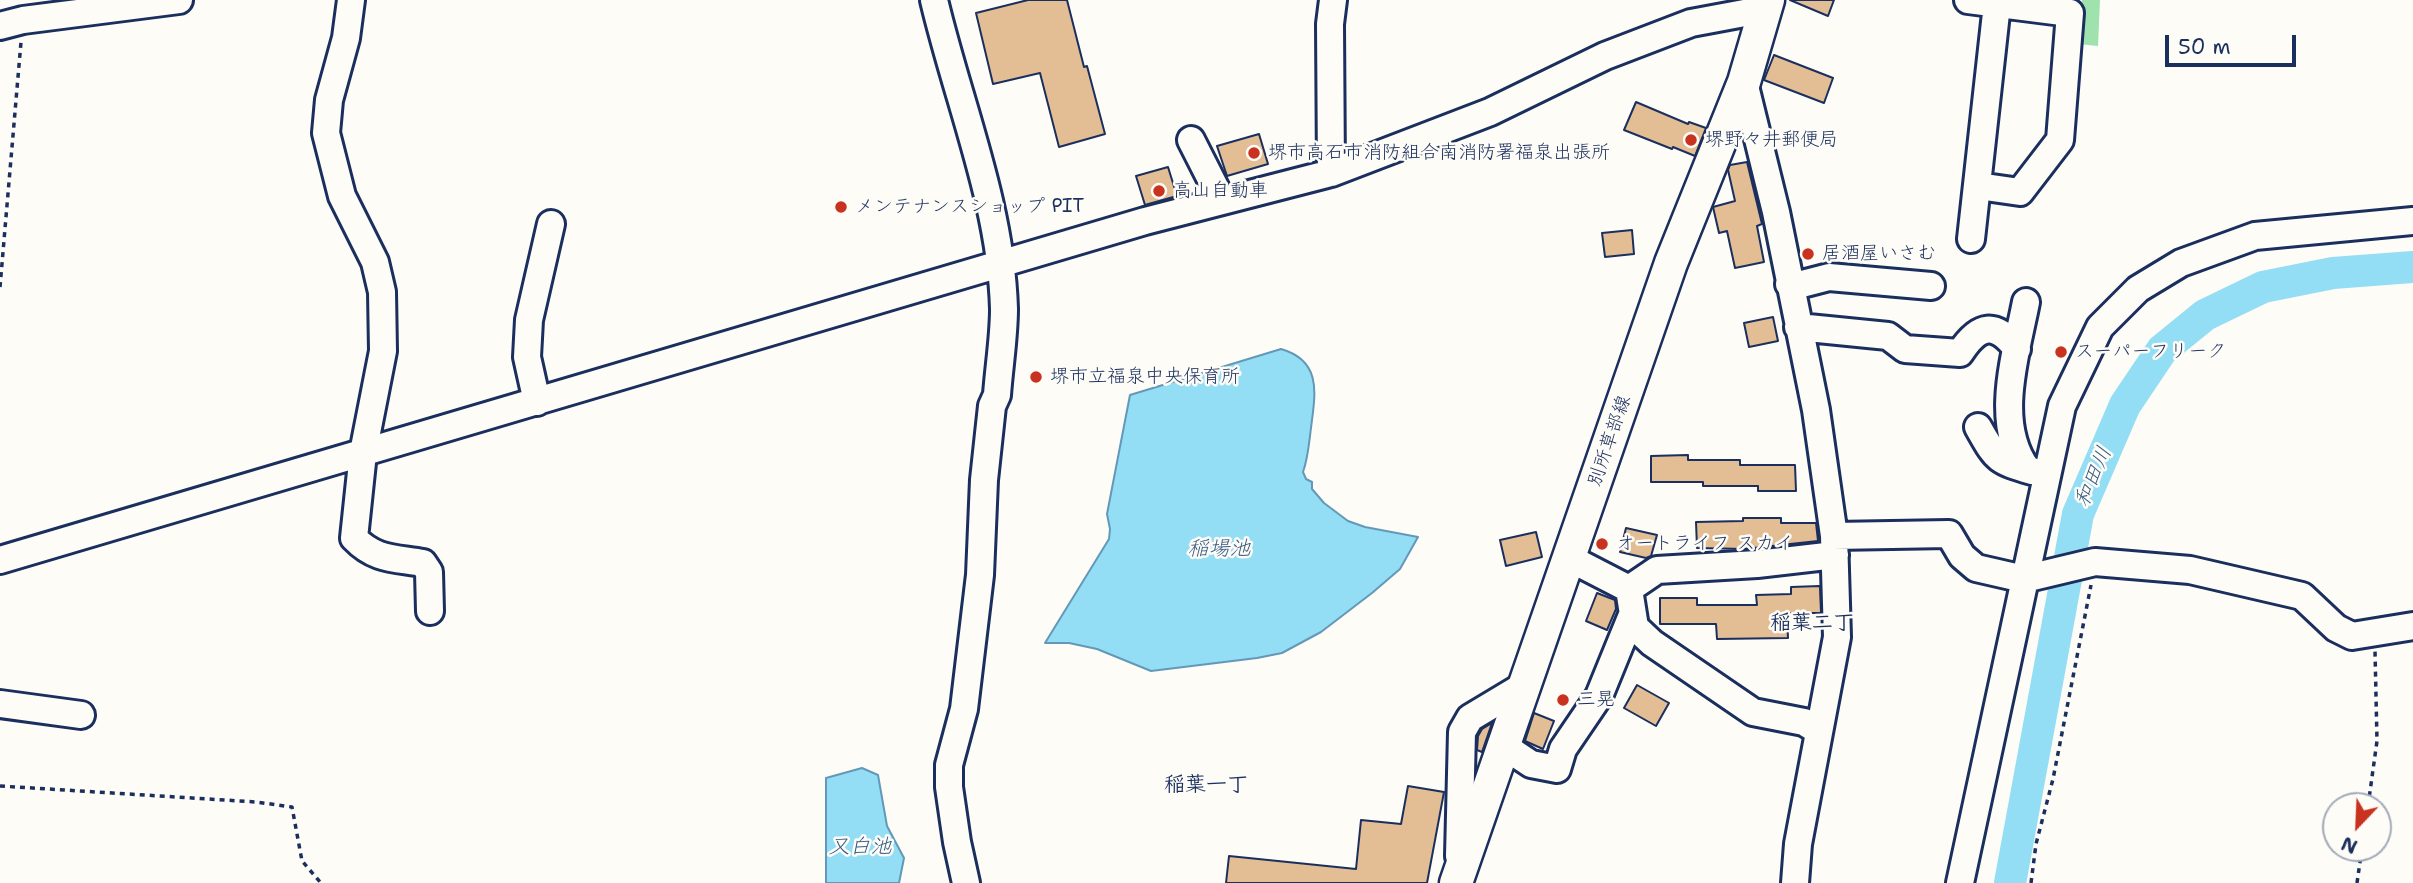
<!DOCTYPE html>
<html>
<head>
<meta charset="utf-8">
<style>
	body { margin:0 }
	#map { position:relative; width:2413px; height:883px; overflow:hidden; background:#fdfcf7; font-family:"Shantell Sans",sans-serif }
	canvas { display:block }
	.north { position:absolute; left:2322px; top:792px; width:70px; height:70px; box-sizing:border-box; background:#fdfcf7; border:2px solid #a3aaba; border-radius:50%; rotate:203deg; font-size:19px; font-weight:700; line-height:28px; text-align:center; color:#1b2f5e }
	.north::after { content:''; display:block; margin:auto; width:24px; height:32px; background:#c8321e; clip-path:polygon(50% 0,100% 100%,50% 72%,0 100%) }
	.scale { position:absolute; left:2165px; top:35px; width:131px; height:32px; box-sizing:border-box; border:4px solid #1b2f5e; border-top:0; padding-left:9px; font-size:21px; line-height:24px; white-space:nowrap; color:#1b2f5e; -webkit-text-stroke:5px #fdfcf7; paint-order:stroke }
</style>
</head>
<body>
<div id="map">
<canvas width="2413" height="883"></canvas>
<div class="north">N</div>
<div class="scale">50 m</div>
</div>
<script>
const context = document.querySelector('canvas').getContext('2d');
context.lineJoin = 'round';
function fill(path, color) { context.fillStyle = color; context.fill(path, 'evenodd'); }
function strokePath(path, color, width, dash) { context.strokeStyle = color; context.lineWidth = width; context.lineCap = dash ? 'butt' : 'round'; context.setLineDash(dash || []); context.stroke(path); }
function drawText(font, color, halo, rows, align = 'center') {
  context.font = font + ' "Shantell Sans","Klee One",sans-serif'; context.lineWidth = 5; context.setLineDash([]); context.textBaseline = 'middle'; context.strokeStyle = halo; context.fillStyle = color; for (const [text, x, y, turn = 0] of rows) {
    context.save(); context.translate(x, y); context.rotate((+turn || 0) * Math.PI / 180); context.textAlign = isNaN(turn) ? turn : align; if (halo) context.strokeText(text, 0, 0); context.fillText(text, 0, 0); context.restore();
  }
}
const green = new Path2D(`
	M 2082,0 L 2100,0 L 2098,46 L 2078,44 Z`);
const water = new Path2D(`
	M 1281,349 C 1323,361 1315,395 1311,428 C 1309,443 1308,458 1303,472 L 1306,479 L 1312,482 L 1312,489 L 1324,503 L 1348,521 L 1365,527 L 1418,537 L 1400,569 L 1372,593 L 1321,632 L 1282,653 L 1257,658 L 1151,671 L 1097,649 L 1069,643 L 1045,643 L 1109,539 L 1110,529 L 1107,514 L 1130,395 Z
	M 862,768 L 878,775 L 887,826 L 904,858 L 899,883 L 826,883 L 826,778 Z`);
const river = new Path2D(`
	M 2010,883 L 2078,514 L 2125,405 L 2162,350 L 2205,315 L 2263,287 L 2333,273 L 2413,267`);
const building = new Path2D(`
	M 1028,0 L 1067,0 L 1084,67 L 1087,66 L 1105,134 L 1059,147 L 1040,73 L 993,84 L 976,13 Z
	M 1790,0 L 1834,0 L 1828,16 Z
	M 1774,55 L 1833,78 L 1824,103 L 1764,80 Z
	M 1636,102 L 1688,124 L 1689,122 L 1706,128 L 1695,156 L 1673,147 L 1672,149 L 1624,130 Z
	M 1259,134 L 1268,164 L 1227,176 L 1217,146 Z
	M 1747,162 L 1762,224 L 1757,226 L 1764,262 L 1735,268 L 1727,231 L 1719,233 L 1713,207 L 1735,201 L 1728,170 L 1730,165 Z
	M 1168,167 L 1177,196 L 1145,205 L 1136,176 Z
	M 1632,230 L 1634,254 L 1605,257 L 1602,233 Z
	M 1773,317 L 1778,341 L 1749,347 L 1744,323 Z
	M 1688,455 L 1688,460 L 1740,460 L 1740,465 L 1795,465 L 1796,491 L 1758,491 L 1758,486 L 1703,486 L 1703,482 L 1651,482 L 1651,456 Z
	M 1743,518 L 1781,518 L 1781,523 L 1816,523 L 1818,541 L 1744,549 L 1697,548 L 1696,522 L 1743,521 Z
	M 1626,528 L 1657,535 L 1651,556 L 1646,558 L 1620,552 Z
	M 1536,532 L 1542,557 L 1506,566 L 1500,540 Z
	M 1820,586 L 1821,613 L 1787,613 L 1788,638 L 1717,639 L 1716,624 L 1660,624 L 1660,598 L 1697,598 L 1697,605 L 1757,605 L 1756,595 L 1791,594 L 1791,587 Z
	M 1597,593 L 1615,600 L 1616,609 L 1607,630 L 1586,621 Z
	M 1637,685 L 1669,703 L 1656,726 L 1624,708 Z
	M 1534,713 L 1554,721 L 1543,749 L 1525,741 Z
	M 1492,723 L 1482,752 L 1477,750 L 1478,736 L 1482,729 Z
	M 1408,786 L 1444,792 L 1427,883 L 1226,883 L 1229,856 L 1356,869 L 1361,820 L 1401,824 Z`);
const path = new Path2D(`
	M 0,287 L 21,42
	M 0,786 L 256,802 L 292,807 L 302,861 L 321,883
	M 2368,806 L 2377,741 L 2375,651
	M 2031,883 L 2036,844 L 2053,779 L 2091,585
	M 2357,883 L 2362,848`);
const minor = new Path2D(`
	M 351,0 L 346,38 L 329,100 L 326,133 L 342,196 L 375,262 L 382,292 L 383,351 L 363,453 L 354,538 C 375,560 394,558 423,563 L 429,572 L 430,611
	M 934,0 C 958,102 1001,203 1004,309 C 1004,337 999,367 997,395 L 992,406 L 984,480 L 980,575 L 964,709 L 949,765 L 949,787 L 957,842 L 966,883
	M 1968,0 L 2070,13 L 2060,140 L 2020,192 L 1978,186
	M 0,26 L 23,20 L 179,0
	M 1744,82 L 1776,212 L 1816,410 L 1834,536 L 1837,637 L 1798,844 L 1795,883
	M 1191,140 L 1222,201
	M 1331,173 L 1330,24 L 1333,0
	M 1971,239 L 1997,4
	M 1789,284 L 1802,284 L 1829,277 L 1931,286
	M 2026,302 C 2016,354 1993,423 2027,469
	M 1798,327 L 1888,336 L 1905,349 L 1960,353 C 1979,324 1995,321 2017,349
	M 537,402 L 527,357 L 529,320 L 551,224
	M 1978,427 C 1997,460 1995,460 2032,471
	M 1834,536 L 1949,534 L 1962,556 L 1976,568 L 2024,579 L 2095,562 L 2190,570 L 2302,596 L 2336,628 L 2352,636 L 2413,626
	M 1569,558 L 1629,589 L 1635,627 L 1652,643 L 1753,712 L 1804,722 L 1819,731
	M 0,560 L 1145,221 L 1331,173 L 1490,112 L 1605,56 L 1691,23 L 1766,9
	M 1629,589 L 1657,570 L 1757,564 L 1835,555
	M 0,704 L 81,715
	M 1504,746 L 1531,764 L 1557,769 L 1563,749 L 1599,696 L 1632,615
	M 1459,856 L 1462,732 L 1470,718 L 1525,685
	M 1960,883 L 2062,406 L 2100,327 L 2138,289 L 2181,263 L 2255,236 L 2413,221`);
const major = new Path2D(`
	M 1456,883 L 1671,263 L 1744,82 L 1768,0`);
const markers = [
	[1691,140,7,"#c8321e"],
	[1254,153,7,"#c8321e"],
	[1159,191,7,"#c8321e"],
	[841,207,7,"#c8321e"],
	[1808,254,7,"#c8321e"],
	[2061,352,7,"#c8321e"],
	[1036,377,7,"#c8321e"],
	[1602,544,7,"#c8321e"],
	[1563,700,7,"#c8321e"]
];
const poiNames = [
	["堺野々井郵便局",1705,140],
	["堺市高石市消防組合南消防署福泉出張所",1268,153],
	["高山自動車",1173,191],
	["メンテナンスショップ PIT",855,207],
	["居酒屋いさむ",1822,254],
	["スーパーフリーク",2075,352],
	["堺市立福泉中央保育所",1050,377],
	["オートライフ スカイ",1616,544],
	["三晃",1577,700]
];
const streetNames = [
	["別所草部線",1610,441,-71]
];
const waterNames = [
	["和田川",2094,477,-67],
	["稲場池",1219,550],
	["又白池",860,848]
];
const neighbourhoodNames = [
	["稲葉二丁",1812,624],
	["稲葉一丁",1206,786]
];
fill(green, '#9fe2ad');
fill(water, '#93def4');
strokePath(water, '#6398b8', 2);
strokePath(river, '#93def4', 32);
fill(building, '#e3bd94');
strokePath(building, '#1b2f5e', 2);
strokePath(minor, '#1b2f5e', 32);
strokePath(major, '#1b2f5e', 37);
strokePath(path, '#1b2f5e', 3.5, [5, 5]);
strokePath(minor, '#fdfcf7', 26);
strokePath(major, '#fdfcf7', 32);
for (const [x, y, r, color] of markers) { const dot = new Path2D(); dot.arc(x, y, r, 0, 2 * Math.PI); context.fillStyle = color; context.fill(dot); strokePath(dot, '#fdfcf7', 2.5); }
drawText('19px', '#1b2f5e', '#fdfcf7', poiNames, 'left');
drawText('19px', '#1b2f5e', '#fdfcf7', streetNames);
drawText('italic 21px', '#395b84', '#fdfcf7', waterNames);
drawText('bold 21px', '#1b2f5e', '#fdfcf7', neighbourhoodNames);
</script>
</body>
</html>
